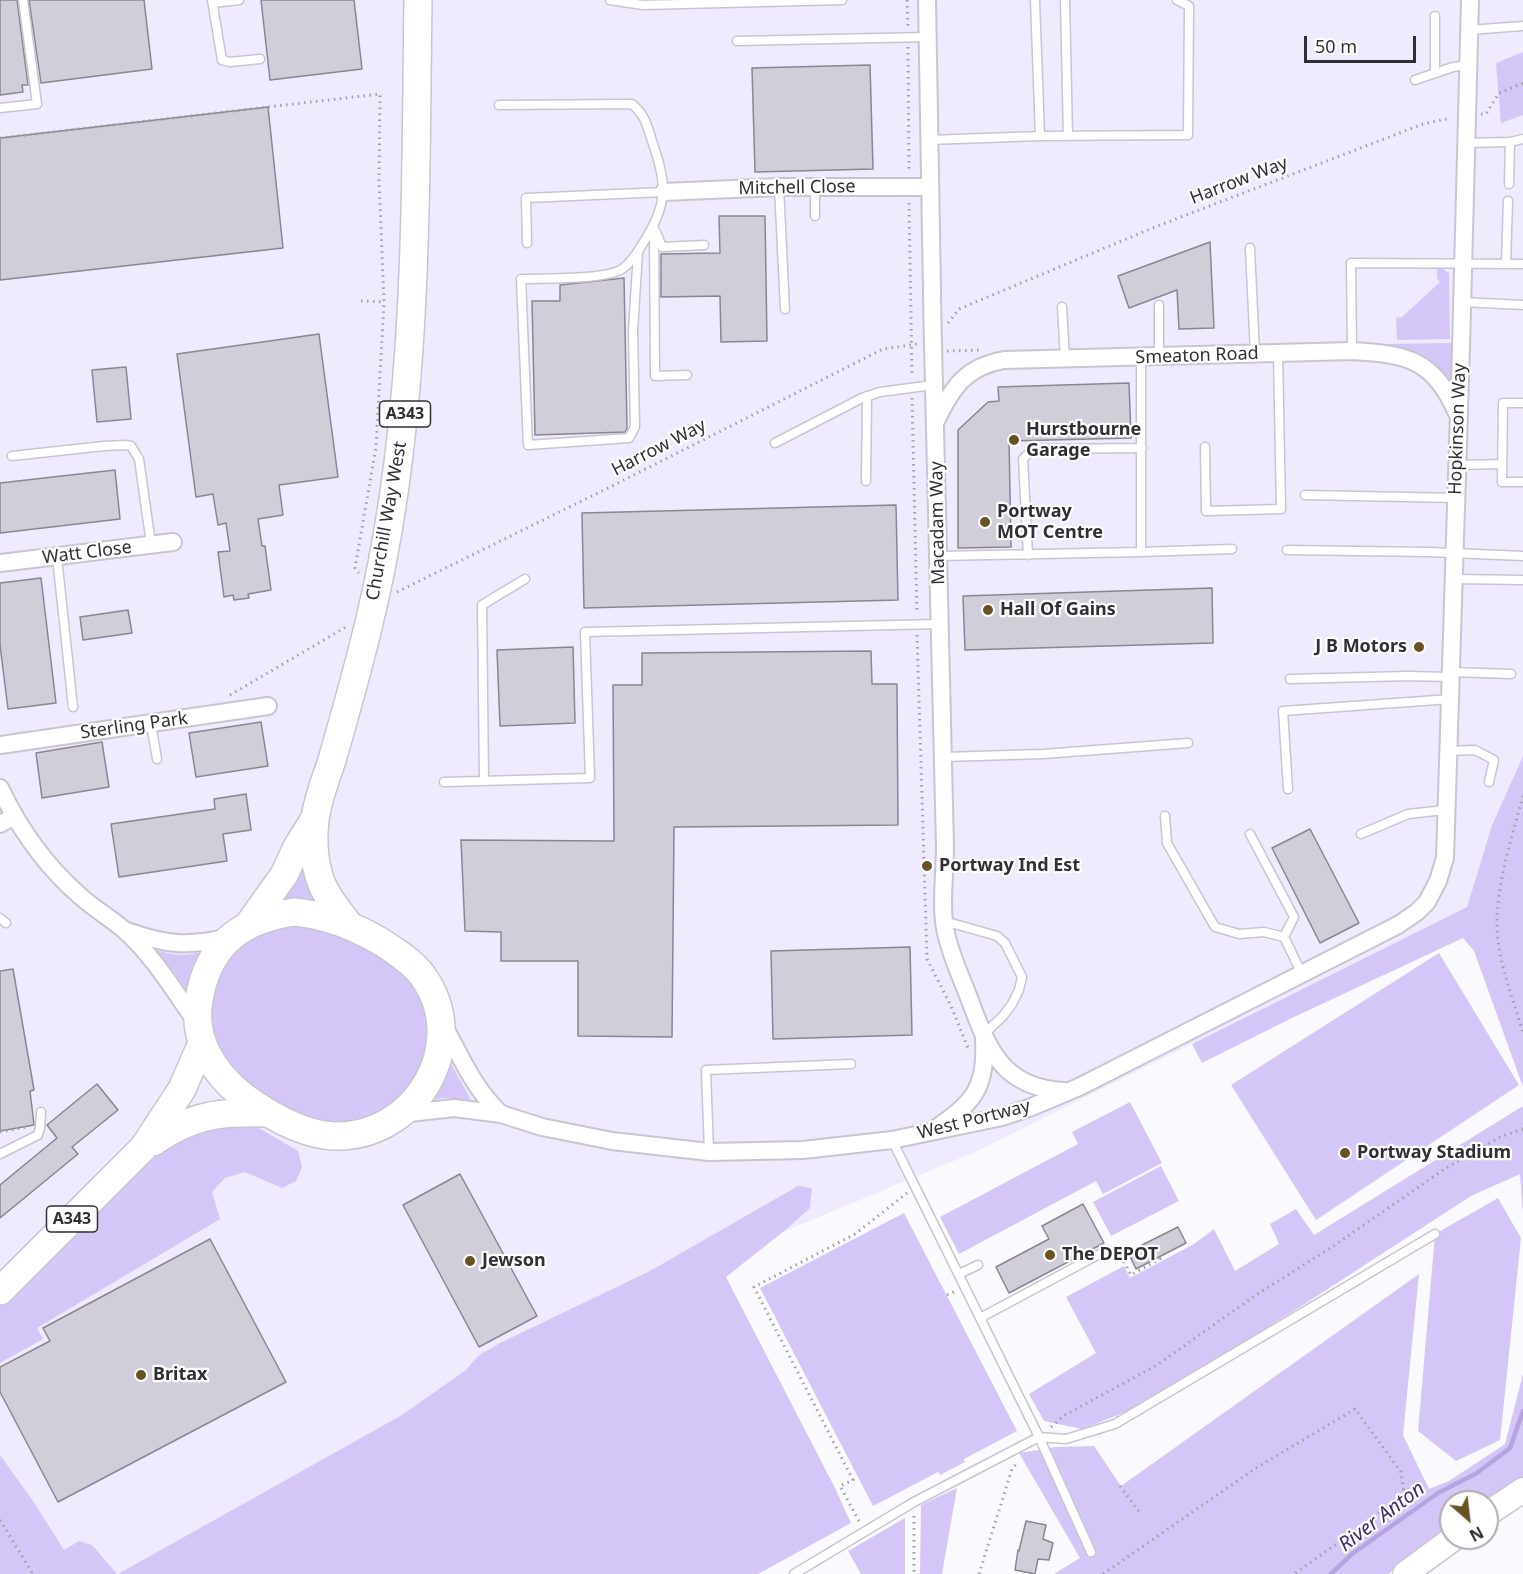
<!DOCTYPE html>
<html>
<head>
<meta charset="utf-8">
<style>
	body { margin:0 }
	#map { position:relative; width:1523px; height:1574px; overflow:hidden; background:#faf9fe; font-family:"Noto Sans",sans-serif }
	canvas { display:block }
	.north { position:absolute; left:1439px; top:1490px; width:60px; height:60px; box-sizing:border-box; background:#fff; border:2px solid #adacae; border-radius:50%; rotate:152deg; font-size:16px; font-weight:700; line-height:24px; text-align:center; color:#312f34 }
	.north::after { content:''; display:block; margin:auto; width:21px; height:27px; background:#675322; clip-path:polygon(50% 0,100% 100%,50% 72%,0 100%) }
	.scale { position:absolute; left:1304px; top:36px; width:112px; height:27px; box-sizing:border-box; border:3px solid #312f34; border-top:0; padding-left:8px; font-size:18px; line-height:21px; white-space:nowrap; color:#312f34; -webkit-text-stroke:4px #fff; paint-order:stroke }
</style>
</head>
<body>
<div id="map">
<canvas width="1523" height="1574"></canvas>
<div class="north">N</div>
<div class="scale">50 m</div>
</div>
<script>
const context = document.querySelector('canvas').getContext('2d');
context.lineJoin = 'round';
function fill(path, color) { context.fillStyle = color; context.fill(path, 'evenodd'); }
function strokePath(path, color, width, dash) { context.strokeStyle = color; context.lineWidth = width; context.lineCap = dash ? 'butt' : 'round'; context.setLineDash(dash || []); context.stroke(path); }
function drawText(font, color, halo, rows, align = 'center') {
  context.font = font + ' "Noto Sans",sans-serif'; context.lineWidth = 4.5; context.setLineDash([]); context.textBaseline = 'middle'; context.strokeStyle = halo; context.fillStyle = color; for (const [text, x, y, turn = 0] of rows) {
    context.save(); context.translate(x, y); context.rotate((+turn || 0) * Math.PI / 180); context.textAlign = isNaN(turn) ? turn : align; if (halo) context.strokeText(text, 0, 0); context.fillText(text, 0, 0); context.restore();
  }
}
const built = new Path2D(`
	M 0,0 L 1523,0 L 1523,756 L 1492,825 L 1467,907 L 975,1152 L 682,1274 L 143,1574 L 67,1574 L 0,1474 Z`);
const green = new Path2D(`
	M 1523,52 L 1523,115 L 1501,123 L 1496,63 Z
	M 1437,268 L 1441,268 L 1449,273 L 1450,339 L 1397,340 L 1396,318 L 1402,317 L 1440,282 L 1437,278 Z
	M 1454,343 L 1452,381 C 1429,360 1418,349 1385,344 Z
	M 1523,756 L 1523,1087 L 1474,951 L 1463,938 L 1292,1018 L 1202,1063 L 1192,1044 L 1467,907 L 1492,825 Z
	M 303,849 L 322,905 L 275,903 Z
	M 315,924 L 373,951 L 407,976 L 422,999 L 429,1027 L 427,1057 L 396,1107 L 340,1127 L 305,1119 L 251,1091 L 212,1043 L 208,998 L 228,954 L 267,927 Z
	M 157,950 C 173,956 188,956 205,951 L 188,992 L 171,968 L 154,952 Z
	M 1439,953 L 1519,1085 L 1316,1220 L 1231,1085 Z
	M 449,1060 L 471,1100 L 443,1098 L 427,1101 Z
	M 1130,1102 L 1162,1163 L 1103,1194 L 1096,1181 L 959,1254 L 940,1217 L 1078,1144 L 1072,1132 Z
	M 1523,1106 L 1523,1215 L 1520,1174 L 1471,1196 L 1300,1307 L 1141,1406 L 1082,1429 L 1044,1421 L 1029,1394 L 1096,1353 L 1066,1297 L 1124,1266 L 1130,1278 L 1194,1244 L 1214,1229 L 1235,1271 L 1279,1244 L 1270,1224 L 1296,1209 L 1314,1235 Z
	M 220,1123 L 257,1127 L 298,1151 L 302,1167 L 296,1181 L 282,1188 L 245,1172 L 225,1178 L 212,1192 L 220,1219 L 37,1328 L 43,1339 L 0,1363 L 0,1304 L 104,1202 L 175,1139 Z
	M 1161,1166 L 1179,1201 L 1111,1236 L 1093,1202 Z
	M 798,1186 L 812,1188 L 810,1208 L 783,1232 L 726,1277 L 835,1488 L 851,1523 L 758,1574 L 118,1574 L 402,1415 L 466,1370 L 478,1356 L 500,1343 L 650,1271 Z
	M 1498,1198 L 1521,1238 L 1500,1440 L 1456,1461 L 1418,1431 L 1435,1234 Z
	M 904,1213 L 1017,1431 L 964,1459 L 965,1462 L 940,1475 L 938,1472 L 873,1506 L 760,1288 Z
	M 1419,1274 L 1403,1435 L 1429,1489 L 1449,1481 L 1505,1444 L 1523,1374 L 1523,1477 L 1483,1502 L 1451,1502 L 1451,1523 L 1388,1574 L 1054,1574 L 1080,1558 L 1019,1453 L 1055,1447 L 1094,1446 L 1121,1486 Z
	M 0,1455 L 33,1501 L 64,1550 L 79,1541 L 92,1545 L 117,1574 L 0,1574 Z
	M 957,1488 L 942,1574 L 920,1574 L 921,1505 Z
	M 905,1518 L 905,1574 L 861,1574 L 848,1551 Z`);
const stream = new Path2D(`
	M 1331,1574 L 1352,1554 L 1438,1493 L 1477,1473 L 1510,1448 L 1523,1411`);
const building = new Path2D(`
	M 0,0 L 17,0 L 28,85 L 22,85 L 23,92 L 0,95 Z
	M 29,0 L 144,0 L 152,69 L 41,83 Z
	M 261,0 L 354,0 L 362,69 L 270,80 Z
	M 870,65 L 873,169 L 755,172 L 752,68 Z
	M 268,107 L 283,248 L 0,280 L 0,138 Z
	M 719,216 L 765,216 L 767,341 L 721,342 L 720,296 L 661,297 L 661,254 L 720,253 Z
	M 1210,242 L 1214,328 L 1179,329 L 1177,290 L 1129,308 L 1118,276 Z
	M 624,278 L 627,428 L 625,432 L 535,435 L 532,301 L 560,301 L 560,285 Z
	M 319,334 L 338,477 L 279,485 L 283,515 L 258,519 L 262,546 L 265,546 L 271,590 L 248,594 L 249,598 L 234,600 L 233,595 L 224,597 L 218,552 L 230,551 L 226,523 L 218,525 L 213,494 L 196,497 L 177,354 Z
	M 126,367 L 131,419 L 97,422 L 92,370 Z
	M 1129,383 L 1131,438 L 1009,441 L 1011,547 L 958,548 L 958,430 L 988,402 L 999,401 L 998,387 Z
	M 115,470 L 120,519 L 0,533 L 0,483 Z
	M 896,505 L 898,600 L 584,608 L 582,513 Z
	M 41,578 L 56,703 L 8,709 L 0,645 L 0,583 Z
	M 1212,588 L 1213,643 L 965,650 L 963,596 Z
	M 128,610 L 132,633 L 83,640 L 80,617 Z
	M 573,647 L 575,723 L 500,726 L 497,650 Z
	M 871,651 L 872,684 L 897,684 L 898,825 L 674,827 L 672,1037 L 578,1036 L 578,961 L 501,961 L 501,932 L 465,931 L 461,840 L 614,841 L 613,685 L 642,685 L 642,653 Z
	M 261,722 L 268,766 L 196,777 L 189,733 Z
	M 102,742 L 109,787 L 42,798 L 36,753 Z
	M 246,794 L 251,830 L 223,834 L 227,861 L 119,877 L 111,824 L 215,809 L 214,799 Z
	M 1310,829 L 1359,923 L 1320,943 L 1272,848 Z
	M 910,947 L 912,1035 L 773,1039 L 771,951 Z
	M 13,969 L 34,1090 L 30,1091 L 34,1125 L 0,1131 L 0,971 Z
	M 97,1084 L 118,1110 L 72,1147 L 78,1154 L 0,1218 L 0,1185 L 57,1138 L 47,1125 Z
	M 460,1174 L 537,1316 L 479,1347 L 403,1205 Z
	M 1083,1204 L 1104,1243 L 1009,1293 L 996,1267 L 1049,1239 L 1042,1226 Z
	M 1178,1227 L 1186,1243 L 1136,1269 L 1128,1252 Z
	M 210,1239 L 286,1382 L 58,1502 L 0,1392 L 0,1367 L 50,1341 L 43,1328 Z
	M 1026,1521 L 1046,1525 L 1043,1539 L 1053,1543 L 1049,1560 L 1038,1559 L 1035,1574 L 1015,1570 L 1018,1550 L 1019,1551 Z`);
const path = new Path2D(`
	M 907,0 L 908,28
	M 908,47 L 909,172
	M 1481,114 L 1486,114 L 1499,93 L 1523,83
	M 0,138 L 380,94 L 379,180 L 384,302 L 376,447 L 355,568 L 359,573
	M 909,203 L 912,376
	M 361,301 L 384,302
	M 948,323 L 959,309 L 1155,227 L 1423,124 L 1451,118
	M 947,351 L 980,350
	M 912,398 L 917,613
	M 397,592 L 610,487 L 883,349 L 917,344
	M 917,635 L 927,959 L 951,1006 L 968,1048
	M 230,695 L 346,627
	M 1523,796 C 1512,836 1497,883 1497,924 C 1497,960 1513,998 1523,1033
	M 0,1132 L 27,1127
	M 1118,1251 L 1131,1275 L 1160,1259 L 1159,1257
	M 947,1295 L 956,1291
	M 1051,1427 L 1065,1415 L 1157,1365 L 1256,1295 L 1332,1247 L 1446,1168 L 1502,1136 L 1523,1129
	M 1120,1486 L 1140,1513
	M 914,1516 L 914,1574
	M 0,1520 L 33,1574
	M 859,1521 L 840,1486 L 853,1480 L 754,1287 L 855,1234 L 907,1193
	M 979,1574 L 1012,1469 L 1018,1462
	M 1103,1574 L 1256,1468 L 1355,1409 L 1401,1472 L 1404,1493 L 1369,1521 L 1294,1574`);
const lane = new Path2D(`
	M 212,0 L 222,60 L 230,62 L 260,59
	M 610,0 L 643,5 L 842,0
	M 1035,0 L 1040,136
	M 1065,0 L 1068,136
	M 213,3 L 239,0
	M 1469,30 L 1523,26
	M 737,41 L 927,37
	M 1435,73 L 1435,16
	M 1415,80 L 1453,67 L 1468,65
	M 499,105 L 632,104 C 646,116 647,126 653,144 C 667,184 668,203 645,240 C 639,250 632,262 622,269 C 605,280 544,278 521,279 L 528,445 L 629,438 L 635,427 L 633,331 L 638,252
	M 0,108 L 37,104 L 23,0
	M 929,140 L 1040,136 L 1188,135 L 1189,6 L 1177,0
	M 1466,143 L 1510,142 L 1523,139
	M 1509,184 L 1510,142
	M 815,186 L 815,216
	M 779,187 L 785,309
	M 654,227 L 655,376 L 687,375
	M 656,232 L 662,247 L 704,245
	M 527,243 L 526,198 L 664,192
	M 1250,248 L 1255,354
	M 1506,263 L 1508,201
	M 1462,302 L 1523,305
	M 1062,307 L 1065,359
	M 1352,351 L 1351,263 L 1523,264
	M 1159,357 L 1159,305
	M 1523,403 L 1503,403 L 1502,482 L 1523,482
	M 775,443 L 862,398 L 880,392 L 933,385
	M 1205,447 L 1206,511 L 1281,509 L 1278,353
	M 12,456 L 104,446 L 125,445 L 131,446 L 139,459 L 151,544
	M 1457,465 L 1502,464
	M 866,481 L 867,396
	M 1305,495 L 1456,498
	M 1287,550 L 1429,552 L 1523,556
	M 1141,552 L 1232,549
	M 1028,555 L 1023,459 L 1029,453 L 1038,449 L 1142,448
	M 939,556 L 1141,552 L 1141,357
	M 57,557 L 73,707
	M 1454,579 L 1523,580
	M 1451,672 L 1511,674
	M 1290,679 L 1408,676 L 1450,677
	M 151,724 L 157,759
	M 1447,751 L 1475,750 L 1494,760 L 1489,782
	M 943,757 L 1043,754 L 1188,743
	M 484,780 L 482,605 L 525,579
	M 444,782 L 590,778 L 585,632 L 939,624
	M 1288,789 L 1283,711 L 1451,699
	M 1165,816 L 1167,843 L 1215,927 L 1239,934 L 1264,932 L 1284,937
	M 1250,834 L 1294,917 L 1284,937 L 1302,974
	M 1361,834 L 1408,814 L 1445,810
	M 0,918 L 6,923
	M 944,921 L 997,936 L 1005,943 L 1022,977 L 1019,990 L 1012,1004 L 1003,1016 L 983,1035
	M 892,1140 L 1039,1437 L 1091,1552
	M 709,1152 L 706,1070 L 851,1064
	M 0,1154 L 38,1135 L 40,1128 L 41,1112
	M 959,1274 L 978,1265
	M 980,1318 L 1107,1250
	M 794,1574 L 914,1502 L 1039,1437 L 1066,1439 L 1115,1424 L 1435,1234`);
const street = new Path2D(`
	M 927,0 C 930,227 935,453 941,680 C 942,736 944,791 945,847 C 945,872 940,910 946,933 C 951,956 961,977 969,998 C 988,1049 1002,1088 1064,1091
	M 664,192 L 779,187 L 929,187
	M 936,421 C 952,388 965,367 1004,360 L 1352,351 C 1407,354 1433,359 1457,413
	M 0,563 L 173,542
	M 0,745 L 268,706
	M 0,788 C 19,828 46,866 79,895 C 93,908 109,917 123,929 C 153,955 174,991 197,1023
	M 0,824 L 15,816
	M 127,931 C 166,945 188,947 229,937
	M 444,1026 C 461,1057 474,1089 501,1114
	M 401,1114 L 454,1108 L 501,1114 L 542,1127 L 612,1141 L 709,1152 L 803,1150 L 892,1140 L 1002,1117 L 1029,1108 L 1079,1087 L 1398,925 L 1417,912 L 1427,902 L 1438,881 L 1445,858 L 1461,348 L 1470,0
	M 935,1129 C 973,1103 987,1088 984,1040`);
const secondary = new Path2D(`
	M 1487,1514 L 1523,1490
	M 1405,1574 L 1454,1538`);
const primary = new Path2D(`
	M 294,912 C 327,915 355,926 383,943 C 397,952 412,962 422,975 C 472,1042 417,1138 335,1136 C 303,1135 269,1115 244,1097 C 213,1073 192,1039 199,1000 C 208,944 241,920 294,912 Z
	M 249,924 L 284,875 L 297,847 L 315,818
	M 349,925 C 338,910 324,894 319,876 C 314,859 313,837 315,820 C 317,800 326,779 332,760 C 345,715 358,669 369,623 C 419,419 415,208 418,0
	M 153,1142 C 194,1114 219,1112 268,1113
	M 0,1291 L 144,1147 L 182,1089 L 202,1043`);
const markers = [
	[1014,440,6,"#675322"],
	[985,522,6,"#675322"],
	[988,610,6,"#675322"],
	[1419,647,6,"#675322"],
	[927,866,6,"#675322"],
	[1345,1153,6,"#675322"],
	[1050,1255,6,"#675322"],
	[470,1261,6,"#675322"],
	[141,1375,6,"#675322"]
];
const shields = [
	[405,414,51],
	[72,1219,51]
];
const shieldNames = [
	["A343",405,414],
	["A343",72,1219]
];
const streetNames = [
	["Harrow Way",1239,181,-21],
	["Mitchell Close",797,188,-1],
	["Smeaton Road",1197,356,-2],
	["Hopkinson Way",1458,429,-88],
	["Harrow Way",659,448,-27],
	["Churchill Way West",387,521,-80],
	["Macadam Way",938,523,-91],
	["Watt Close",87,553,-7],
	["Sterling Park",134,726,-8],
	["West Portway",974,1120,-14]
];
const poiNames = [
	["Hurstbourne",1026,430],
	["Garage",1026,451],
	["Portway",997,512],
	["MOT Centre",997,533],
	["Hall Of Gains",1000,610],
	["J B Motors",1407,647,"right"],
	["Portway Ind Est",939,866],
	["Portway Stadium",1357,1153],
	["The DEPOT",1062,1255],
	["Jewson",482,1261],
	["Britax",153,1375]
];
const waterNames = [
	["River Anton",1382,1517,-37]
];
fill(built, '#efeafd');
fill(green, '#d4c7f7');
strokePath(stream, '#b5a4e0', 4.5);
fill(building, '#d1ceda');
strokePath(building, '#898691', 1.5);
strokePath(lane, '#c8c5d1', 11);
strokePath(street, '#c8c5d1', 20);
strokePath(secondary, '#c8c5d1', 27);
strokePath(primary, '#c8c5d1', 30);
strokePath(path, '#a09fa4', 3, [1.5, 4.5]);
strokePath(lane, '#fff', 8);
strokePath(street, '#fff', 16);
strokePath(secondary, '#fff', 24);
strokePath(primary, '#fff', 27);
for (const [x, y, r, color] of markers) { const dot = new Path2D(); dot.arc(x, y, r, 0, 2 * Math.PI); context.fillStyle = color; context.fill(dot); strokePath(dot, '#fff', 2); }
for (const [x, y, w] of shields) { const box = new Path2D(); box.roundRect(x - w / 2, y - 13, w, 26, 4.5); context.fillStyle = '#fff'; context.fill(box); strokePath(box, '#312f34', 1.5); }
drawText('bold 16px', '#312f34', null, shieldNames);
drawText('18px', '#312f34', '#fff', streetNames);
drawText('bold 18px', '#312f34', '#fff', poiNames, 'left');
drawText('italic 20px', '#442970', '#fff', waterNames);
</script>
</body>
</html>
